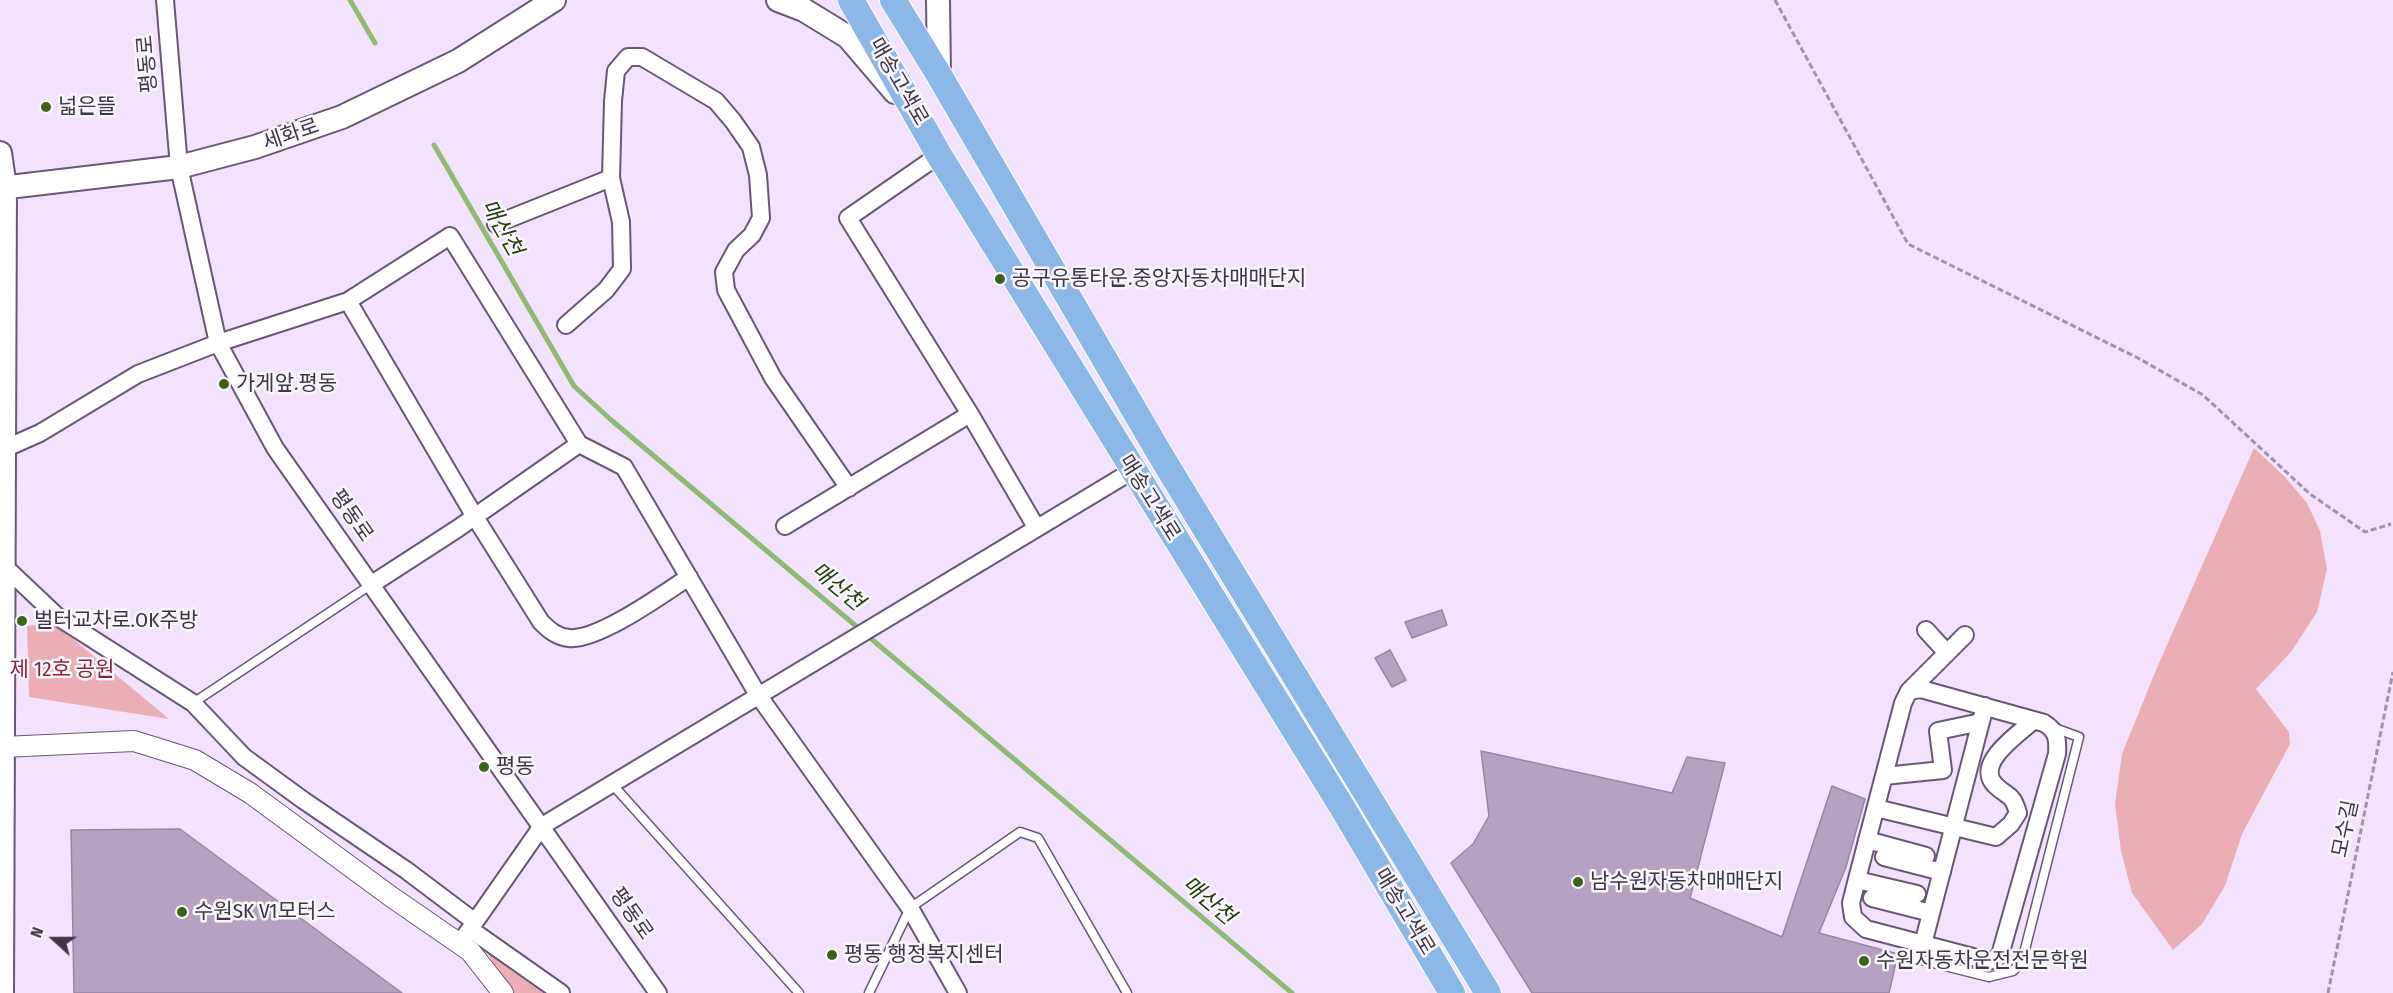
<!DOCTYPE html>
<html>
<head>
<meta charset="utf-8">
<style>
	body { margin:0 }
	#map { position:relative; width:2393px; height:993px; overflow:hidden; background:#f2e2fe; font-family:"Fira Sans Condensed",sans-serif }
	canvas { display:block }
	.north { position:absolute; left:24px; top:909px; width:60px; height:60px; -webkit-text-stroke:4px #f9f5fc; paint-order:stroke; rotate:291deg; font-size:16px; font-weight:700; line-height:24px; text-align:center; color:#3f3644 }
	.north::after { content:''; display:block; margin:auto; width:21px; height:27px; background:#3f3644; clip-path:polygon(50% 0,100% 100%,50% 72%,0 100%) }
</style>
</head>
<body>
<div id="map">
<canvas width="2393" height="993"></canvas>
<div class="north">N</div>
</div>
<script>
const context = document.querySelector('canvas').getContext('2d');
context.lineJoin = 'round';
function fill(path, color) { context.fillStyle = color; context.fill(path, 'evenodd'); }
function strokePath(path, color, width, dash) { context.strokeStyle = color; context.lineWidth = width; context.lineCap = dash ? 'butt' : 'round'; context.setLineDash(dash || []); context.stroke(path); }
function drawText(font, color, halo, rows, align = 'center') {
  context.font = font + ' "Fira Sans Condensed","Noto Sans KR",sans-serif'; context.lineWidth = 5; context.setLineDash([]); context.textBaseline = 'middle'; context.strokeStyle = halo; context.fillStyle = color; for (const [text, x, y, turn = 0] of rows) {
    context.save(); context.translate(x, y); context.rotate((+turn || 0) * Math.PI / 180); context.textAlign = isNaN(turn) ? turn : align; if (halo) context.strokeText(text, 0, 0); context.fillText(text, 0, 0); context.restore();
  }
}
const green = new Path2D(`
	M 2254,448 L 2285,477 L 2307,503 L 2320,531 L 2327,569 L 2317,612 L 2291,652 L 2256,689 L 2289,732 L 2290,744 L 2242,834 L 2225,886 L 2202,924 L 2173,950 L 2132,893 L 2121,851 L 2115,804 L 2122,754 L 2156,670 Z
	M 54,623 L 169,719 L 29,697 L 27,626 Z
	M 479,936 L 545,993 L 509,993 Z`);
const stream = new Path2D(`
	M 350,0 L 375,43
	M 434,145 L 574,386 L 610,419 L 1292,993`);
const building = new Path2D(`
	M 1442,610 L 1447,625 L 1412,638 L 1405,622 Z
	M 1390,650 L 1406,680 L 1392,687 L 1375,658 Z
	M 1481,751 L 1672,793 L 1687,757 L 1725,763 L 1690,898 L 1782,937 L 1832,786 L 1865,799 L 1846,867 L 1819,933 L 1898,954 L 1889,993 L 1532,993 L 1451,863 L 1473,844 L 1489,816 Z
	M 180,829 L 402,993 L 74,993 L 71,830 Z`);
const path = new Path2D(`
	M 1775,0 L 1908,244 L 2138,358 L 2203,395 L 2310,494 L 2365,532 L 2391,524
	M 2328,993 L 2393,672`);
const service = new Path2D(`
	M 193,703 L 372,584
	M 612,784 L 799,993
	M 1913,958 L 1989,977 L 2013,971 L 2022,961 L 2079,737 L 2052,727
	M 869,993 L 910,908 L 1020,832 L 1038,838 L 1127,993`);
const minor = new Path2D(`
	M 165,0 L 179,167 L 218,343 L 275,448 L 658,993
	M 939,155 L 848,218 L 970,414 L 1036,527
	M 611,178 L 613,101 L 616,71 L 628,57 L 642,57 L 716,101 L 733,121 L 751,147 L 758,175 L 761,218 L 752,235 L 736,250 L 724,272 L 726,290 L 773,378 L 849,488
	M 496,224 L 611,178 L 621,222 L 622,269 L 606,290 L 566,325
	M 348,301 L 475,517 L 541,622 C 549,630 557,637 569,638 C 598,641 663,594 689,577
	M 579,444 L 624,467 L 758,695 L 910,908 L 958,993
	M 4,449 L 40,433 L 138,374 L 218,343 L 348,301 L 450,236 L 579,444 L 457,529 L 372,584
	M 785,526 L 970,414
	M 4,566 L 58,617 L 193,703 L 244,757 L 303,800 L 406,870 L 475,922
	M 1926,630 L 1947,653
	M 1921,689 L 2044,723 C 2057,731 2058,739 2057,754 L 2000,955 L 1995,959 L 1988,961 L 1866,929 L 1853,917 L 1851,903 L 1856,883 L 1903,703 L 1909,691 Z
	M 1909,691 L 1965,635
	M 1884,776 L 1943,770 L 1938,731 L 1981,722
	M 1876,808 L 1996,837 L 2011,824 L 2018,813 C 2012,792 2008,798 1995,785 C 1974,763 2019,734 2034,720
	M 1867,840 L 1926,856
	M 1884,857 L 1942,872
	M 1857,880 L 1917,894
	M 1872,898 L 1931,913
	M 470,929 L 542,826 L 1132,471
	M 464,937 L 470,929 L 561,993
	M 1923,944 L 1985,706`);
const tertiary = new Path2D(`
	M 3,747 L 134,741 L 195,760 L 250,793 L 393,898 L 470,951 L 503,993`);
const secondary = new Path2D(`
	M 778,0 L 804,10 L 848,37 L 895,92
	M 938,0 L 939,75
	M 0,153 L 5,187 L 2,993
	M 0,188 L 179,167 L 255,147 L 342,117 L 458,61 L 554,0`);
const primary = new Path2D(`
	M 851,0 L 939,155 L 1342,807 L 1452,993
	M 893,0 L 939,75 L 1161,456 L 1488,993`);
const markers = [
	[46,107,6,"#3f6118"],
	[1000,279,6,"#3f6118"],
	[224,384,6,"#3f6118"],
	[22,621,6,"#3f6118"],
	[484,767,6,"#3f6118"],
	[1578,882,6,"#3f6118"],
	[182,912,6,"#3f6118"],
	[832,955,6,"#3f6118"],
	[1864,961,6,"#3f6118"]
];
const streetNames = [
	["평동로",148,64,-95],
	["매송고색로",898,82,60],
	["세화로",291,135,-19],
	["매송고색로",1149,498,58],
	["평동로",351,516,55],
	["모수길",2346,829,-78],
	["매송고색로",1404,912,59],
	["평동로",631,914,55]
];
const poiNames = [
	["넓은뜰",58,107],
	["공구유통타운.중앙자동차매매단지",1012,279],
	["가게앞.평동",236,384],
	["벌터교차로.OK주방",34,621],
	["평동",496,767],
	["남수원자동차매매단지",1590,882],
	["수원SK V1모터스",194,912],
	["평동 행정복지센터",844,955],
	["수원자동차운전전문학원",1876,961]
];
const parkNames = [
	["제 12호 공원",62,670]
];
const waterNames = [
	["매산천",501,228,60],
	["매산천",837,587,40],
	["매산천",1208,901,40]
];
fill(green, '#ebaeb4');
strokePath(stream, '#92b971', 5);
fill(building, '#b5a1c2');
strokePath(building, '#9986a6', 1.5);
strokePath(service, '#695775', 11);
strokePath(minor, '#695775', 20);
strokePath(tertiary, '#695775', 22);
strokePath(secondary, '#695775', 26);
strokePath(primary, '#fff', 28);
strokePath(path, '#9f93a8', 3, [6, 3]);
strokePath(service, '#fff', 8);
strokePath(minor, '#fff', 16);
strokePath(tertiary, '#fff', 20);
strokePath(secondary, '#fff', 22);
strokePath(primary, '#8bb8e7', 26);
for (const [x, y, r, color] of markers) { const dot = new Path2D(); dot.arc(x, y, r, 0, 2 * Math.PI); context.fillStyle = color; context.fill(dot); strokePath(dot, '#f9f5fc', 2); }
drawText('21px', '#3f3644', '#f9f5fc', streetNames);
drawText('21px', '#3f3644', '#f9f5fc', poiNames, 'left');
drawText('21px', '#89233b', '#f9f5fc', parkNames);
drawText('italic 22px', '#253e09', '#f9f5fc', waterNames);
</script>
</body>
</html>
